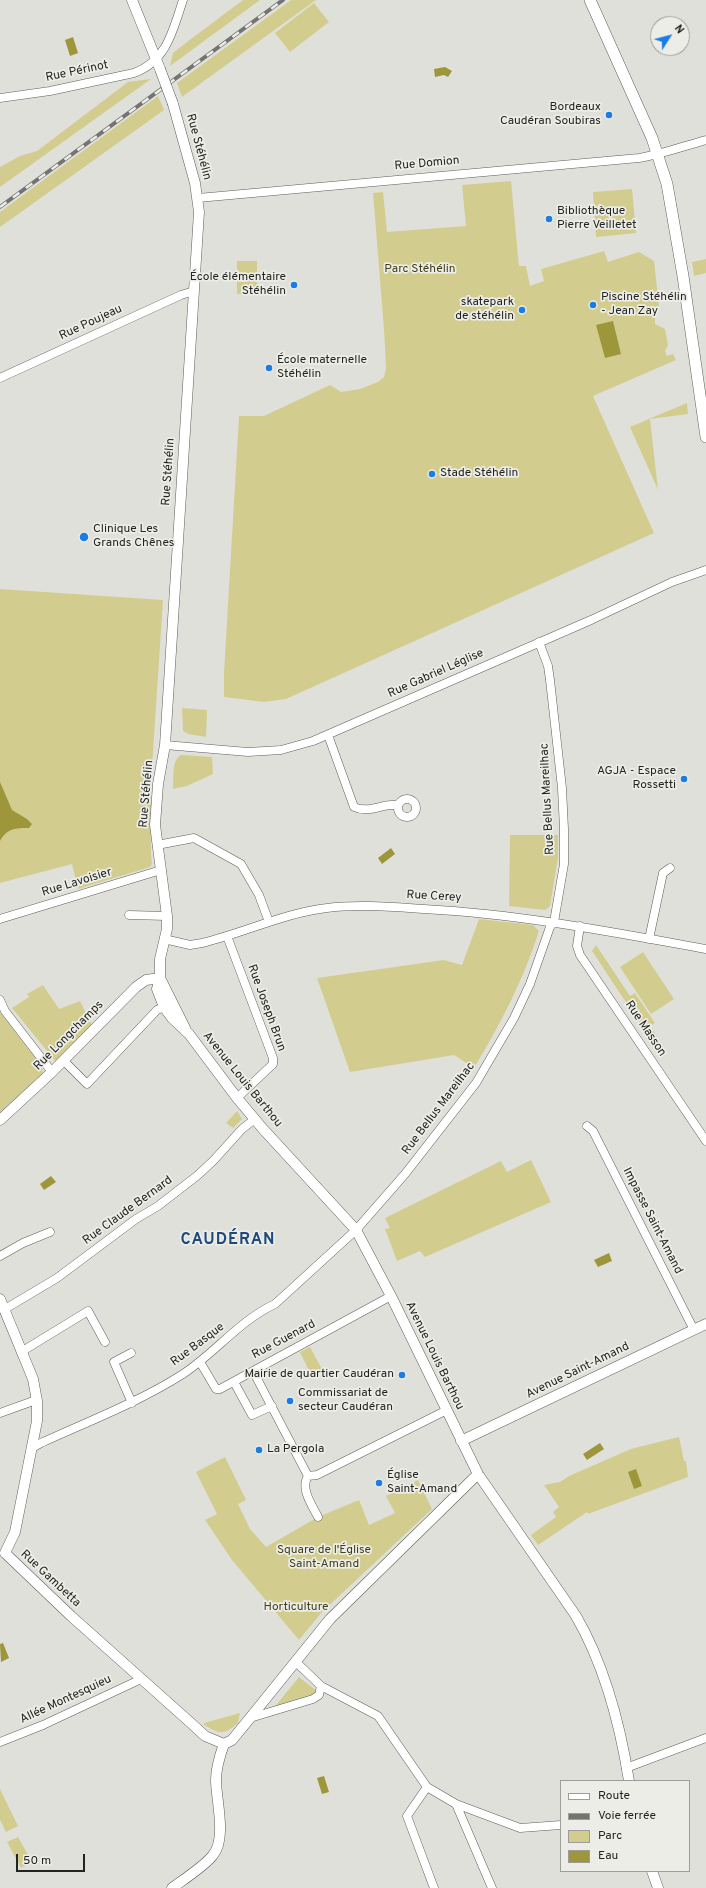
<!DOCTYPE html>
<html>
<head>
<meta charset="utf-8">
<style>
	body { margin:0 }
	#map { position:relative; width:706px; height:1888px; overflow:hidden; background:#e0e0db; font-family:Overpass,sans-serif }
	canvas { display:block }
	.legend { position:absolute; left:560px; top:1780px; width:130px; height:92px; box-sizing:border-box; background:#edede8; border:1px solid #9c9c98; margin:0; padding:5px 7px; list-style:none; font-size:12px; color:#232321 }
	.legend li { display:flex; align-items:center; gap:8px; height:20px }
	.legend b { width:20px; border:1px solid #9c9c98 }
	.north { position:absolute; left:650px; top:16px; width:40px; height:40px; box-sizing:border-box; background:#edede8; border:1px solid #9c9c98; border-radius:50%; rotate:54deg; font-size:11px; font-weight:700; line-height:16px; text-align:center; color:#232321 }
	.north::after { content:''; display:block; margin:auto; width:14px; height:18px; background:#197de5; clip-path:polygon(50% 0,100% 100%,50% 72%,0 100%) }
	.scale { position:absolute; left:16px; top:1854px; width:69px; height:18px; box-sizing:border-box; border:2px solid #232321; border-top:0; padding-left:5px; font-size:12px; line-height:14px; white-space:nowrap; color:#232321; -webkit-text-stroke:3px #edede8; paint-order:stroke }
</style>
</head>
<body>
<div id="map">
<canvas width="706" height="1888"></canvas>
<ul class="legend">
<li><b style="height:5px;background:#fff"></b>Route</li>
<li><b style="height:5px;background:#737370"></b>Voie ferrée</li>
<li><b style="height:11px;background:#d2cd8e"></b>Parc</li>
<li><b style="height:11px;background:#9d963b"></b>Eau</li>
</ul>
<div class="north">N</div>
<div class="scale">50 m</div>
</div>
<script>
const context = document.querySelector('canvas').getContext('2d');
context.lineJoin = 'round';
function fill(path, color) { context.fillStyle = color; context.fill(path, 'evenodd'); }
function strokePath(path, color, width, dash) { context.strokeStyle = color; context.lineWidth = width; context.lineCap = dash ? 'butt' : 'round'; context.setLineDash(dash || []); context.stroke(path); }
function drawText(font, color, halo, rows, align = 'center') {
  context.font = font + ' Overpass,sans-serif'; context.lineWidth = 3.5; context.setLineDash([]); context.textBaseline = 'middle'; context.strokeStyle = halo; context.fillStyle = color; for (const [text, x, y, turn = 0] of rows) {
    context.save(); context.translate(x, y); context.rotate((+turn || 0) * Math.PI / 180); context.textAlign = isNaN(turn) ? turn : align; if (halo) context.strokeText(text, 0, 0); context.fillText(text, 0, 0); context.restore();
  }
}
const green = new Path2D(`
	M 243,0 L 260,0 L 170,66 L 173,53 L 183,45 Z
	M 291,0 L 316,0 L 182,97 L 177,83 Z
	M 314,3 L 329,22 L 290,52 L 275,33 Z
	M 151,79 L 0,187 L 0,167 L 20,156 L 37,151 L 128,82 Z
	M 158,96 L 164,110 L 0,227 L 0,212 Z
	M 511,181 L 519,266 L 526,266 L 530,286 L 544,281 L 541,269 L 604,251 L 608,262 L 639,252 L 654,261 L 659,306 L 655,312 L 655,324 L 665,329 L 668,345 L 665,351 L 667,356 L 673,354 L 676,360 L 593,396 L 654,533 L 286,699 L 264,702 L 224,697 L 224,673 L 239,416 L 264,416 L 330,385 L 341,392 L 360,389 L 378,382 L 384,377 L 386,368 L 384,329 L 373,193 L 383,192 L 387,232 L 466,226 L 462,185 Z
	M 632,189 L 636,233 L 596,237 L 593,192 Z
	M 706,259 L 706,273 L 694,276 L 692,262 Z
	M 237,261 L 257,261 L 257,294 L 237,294 Z
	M 687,403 L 688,414 L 650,419 L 658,490 L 630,427 Z
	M 0,589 L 163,600 L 150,797 C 153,819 149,841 152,864 L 150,867 L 78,889 L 72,864 L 0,883 Z
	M 182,708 L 207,710 L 206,737 L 188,734 L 183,731 Z
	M 181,755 L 212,757 L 213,774 L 187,786 L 173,789 C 174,779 171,760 181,755 Z
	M 510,835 L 558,835 L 558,857 L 550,906 L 545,910 L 509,906 Z
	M 479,919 L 533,925 L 539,931 C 523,981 501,1023 474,1068 L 454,1055 L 350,1072 L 317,978 L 444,960 L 462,965 Z
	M 596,945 L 630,996 L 635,993 L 655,1023 L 650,1026 L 657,1036 L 651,1040 L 592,951 Z
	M 643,952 L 674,999 L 651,1014 L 620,967 Z
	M 43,985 L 59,1009 L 80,1001 L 92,1025 L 56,1062 L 12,1008 L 29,997 L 27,994 Z
	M 0,1012 L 43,1068 L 42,1074 L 0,1112 Z
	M 237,1111 L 242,1119 L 233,1128 L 226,1123 Z
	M 531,1160 L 551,1202 L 425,1257 L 420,1251 L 397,1261 L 385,1229 L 390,1228 L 385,1218 L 501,1161 L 507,1172 Z
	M 310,1347 L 323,1371 L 312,1377 L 300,1352 Z
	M 679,1437 L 684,1461 L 686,1461 L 688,1477 L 588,1514 L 587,1512 L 538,1545 L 531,1535 L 556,1517 L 553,1512 L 559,1507 L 544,1485 L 560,1482 L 569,1476 L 631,1449 Z
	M 225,1457 L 246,1500 L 238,1504 L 250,1529 L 266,1547 L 318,1517 L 359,1500 L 369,1525 L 395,1513 L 386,1496 L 418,1480 L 432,1509 L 322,1612 L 299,1640 L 232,1560 L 205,1520 L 217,1514 L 196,1472 Z
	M 299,1677 L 317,1691 L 315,1694 L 272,1710 Z
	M 240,1713 L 238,1723 C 223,1736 220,1734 204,1725 L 204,1723 Z
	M 0,1789 L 18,1826 L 6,1832 L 0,1820 Z
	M 18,1837 L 32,1862 L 21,1868 L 7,1842 Z`);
const water = new Path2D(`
	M 73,37 L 78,53 L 70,56 L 65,40 Z
	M 445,67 L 452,71 L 448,77 L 444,75 L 435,77 L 434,69 Z
	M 613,321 L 621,354 L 605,358 L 596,325 Z
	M 0,782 L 12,810 L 27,819 L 32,824 L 29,828 C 16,828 7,828 0,841 Z
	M 391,848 L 395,854 L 382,864 L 378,858 Z
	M 51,1176 L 56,1182 L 44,1190 L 40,1184 Z
	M 609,1253 L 612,1261 L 598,1267 L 594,1260 Z
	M 600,1443 L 604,1449 L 587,1460 L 583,1454 Z
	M 636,1469 L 642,1486 L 634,1489 L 628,1472 Z
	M 3,1643 L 9,1658 L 1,1662 L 0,1644 Z
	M 324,1776 L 329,1792 L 322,1794 L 317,1778 Z`);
const minor = new Path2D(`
	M 0,98 L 50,91 L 134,73 C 167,61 173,30 183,0
	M 198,198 L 639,158 C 662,154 684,146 706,140
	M 0,378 L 181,295 L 194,291
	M 328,735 L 354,807 C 369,814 383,803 398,805
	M 165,745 L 248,752 L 281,750 L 313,741 L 591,620 L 672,582 L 706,570
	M398 808a9 9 0 1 1 18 0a9 9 0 1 1-18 0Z
	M 157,845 L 194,838 L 241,864 L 259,895 L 269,922
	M 129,915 L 167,916
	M 0,919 L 161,870
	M 580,926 L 577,946 L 580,955 L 706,1141
	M 227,936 L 273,1058 L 273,1064 L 237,1098
	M 164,939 L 190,945 L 202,943 C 244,933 284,913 327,908 C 359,904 392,907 424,909 C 519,914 612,932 706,949
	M 649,939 L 663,873 L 670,868
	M 0,1000 L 5,1011 L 52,1072
	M 64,1061 L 87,1084 L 157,1010 L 164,1007
	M 587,1126 L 593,1131 L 694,1330
	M 0,1256 L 23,1243 L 50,1232
	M 5,1309 L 57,1278 L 136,1219 L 158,1206 L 198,1175 L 214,1160 L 242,1129 L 255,1119
	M 21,1352 L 88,1311 L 105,1342
	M 131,1353 L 114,1362 L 132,1403
	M 200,1362 L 216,1389 L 220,1389 L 391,1296
	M 253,1371 L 308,1476
	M 234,1382 L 252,1415 L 272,1406
	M 0,1413 L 36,1400
	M 32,1448 L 41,1443 C 89,1421 139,1402 183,1374 C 215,1353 240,1320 275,1304 L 356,1230 L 405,1174 L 476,1083 L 514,1018 L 530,984 L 550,927 L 554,922 L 564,864 L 564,829 L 562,788 L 550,680 L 548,666 L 539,642
	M 308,1476 L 317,1475 L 447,1410
	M 308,1476 C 300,1489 312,1505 318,1517
	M 296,1662 L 321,1686 L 378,1716 L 427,1787 L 456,1804 L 520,1828 L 561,1825
	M 250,1718 L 313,1699 L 319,1695 L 321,1686
	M 0,1742 L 43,1725 L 137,1681 L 140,1677
	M 626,1768 L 706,1738
	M 427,1787 L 407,1816 L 434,1888
	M 456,1804 L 492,1888`);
const tertiary = new Path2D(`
	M 132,0 L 160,69
	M 173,104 L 195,183 L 199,212 L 165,745 L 158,784 L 155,825 L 167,916 L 167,929 L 160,959 L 160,978 L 157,989 L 164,1007 L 172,1018 L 189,1034 L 237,1098 L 263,1129 L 356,1230 L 391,1296 L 478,1474 L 576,1616 C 605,1666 620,1724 629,1781
	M 160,978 L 185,1028
	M 0,1120 L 52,1072 L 136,987 L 146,980 L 160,978
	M 0,1299 L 33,1379 L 37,1401 L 37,1421 L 15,1532 L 5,1553
	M 461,1441 L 706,1324
	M 5,1553 L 71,1616 L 192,1724 L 205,1736 L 224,1744 L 232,1740 L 250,1718 L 330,1619 L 478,1474
	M 652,1871 L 658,1888
	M 172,1888 C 183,1880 206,1865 213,1855 C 227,1838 216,1800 216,1780 C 216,1768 220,1755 224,1744`);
const secondary = new Path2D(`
	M 590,0 L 652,138 L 667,184 L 683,276 L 706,437`);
const rail = new Path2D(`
	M 0,207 L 283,0`);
const tertiaryBridge = new Path2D(`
	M 160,69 L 173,104`);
const markers = [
	[609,115,4,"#197de5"],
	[549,219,4,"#197de5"],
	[294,285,4,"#197de5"],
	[593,305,4,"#197de5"],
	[522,310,4,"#197de5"],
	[269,368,4,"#197de5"],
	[432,474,4,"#197de5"],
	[84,537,5,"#197de5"],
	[684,779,4,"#197de5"],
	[402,1375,4,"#197de5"],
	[290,1401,4,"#197de5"],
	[259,1450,4,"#197de5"],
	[379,1483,4,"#197de5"]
];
const streetNames = [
	["Rue Périnot",77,72,-12],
	["Rue Stéhélin",198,147,75],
	["Rue Domion",427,164,-5],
	["Rue Poujeau",91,323,-25],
	["Rue Stéhélin",169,472,-86],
	["Rue Gabriel Léglise",436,674,-24],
	["Rue Stéhélin",147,794,-85],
	["Rue Bellus Mareilhac",548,799,-93],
	["Rue Lavoisier",77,883,-17],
	["Rue Cerey",434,897,3],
	["Rue Joseph Brun",266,1008,70],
	["Rue Masson",645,1029,56],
	["Rue Longchamps",69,1036,-45],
	["Avenue Louis Barthou",242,1080,51],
	["Rue Bellus Mareilhac",439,1109,-53],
	["Rue Claude Bernard",128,1211,-36],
	["Impasse Saint-Amand",652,1221,63],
	["Rue Guenard",284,1340,-28],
	["Rue Basque",198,1345,-37],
	["Avenue Louis Barthou",434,1356,64],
	["Avenue Saint-Amand",578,1371,-26],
	["Rue Gambetta",50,1579,43],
	["Allée Montesquieu",66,1700,-25]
];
const poiNames = [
	["Bordeaux",601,108,"right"],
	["Caudéran Soubiras",601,122,"right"],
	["Bibliothèque",557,212],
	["Pierre Veilletet",557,226],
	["École élémentaire",286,278,"right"],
	["Stéhélin",286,292,"right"],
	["Piscine Stéhélin",601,298],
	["- Jean Zay",601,312],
	["skatepark",514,303,"right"],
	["de stéhélin",514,317,"right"],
	["École maternelle",277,361],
	["Stéhélin",277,375],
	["Stade Stéhélin",440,474],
	["Clinique Les",93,530],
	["Grands Chênes",93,544],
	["AGJA - Espace",676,772,"right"],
	["Rossetti",676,786,"right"],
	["Mairie de quartier Caudéran",394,1375,"right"],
	["Commissariat de",298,1394],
	["secteur Caudéran",298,1408],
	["La Pergola",267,1450],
	["Église",387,1476],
	["Saint-Amand",387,1490]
];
const parkNames = [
	["Parc Stéhélin",420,270],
	["Square de l'Église",324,1551],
	["Saint-Amand",324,1565],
	["Horticulture",296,1608]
];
const districtNames = [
	["CAUDÉRAN",228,1241]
];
fill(green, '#d2cd8e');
fill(water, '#9d963b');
strokePath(minor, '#5e5d59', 9);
strokePath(tertiary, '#5e5d59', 11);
strokePath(secondary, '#5e5d59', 12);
strokePath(minor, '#fff', 8);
strokePath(tertiary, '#fff', 10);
strokePath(secondary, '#fff', 11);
strokePath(rail, '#737370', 4);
strokePath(rail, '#edede8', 2.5, [8]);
strokePath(tertiaryBridge, '#5e5d59', 11, []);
strokePath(tertiaryBridge, '#fff', 10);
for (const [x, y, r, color] of markers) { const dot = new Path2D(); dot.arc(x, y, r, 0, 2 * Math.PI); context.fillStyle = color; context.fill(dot); strokePath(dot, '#edede8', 1.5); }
drawText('12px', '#232321', '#edede8', streetNames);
drawText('12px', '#232321', '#edede8', poiNames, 'left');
drawText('12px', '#413e18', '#edede8', parkNames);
context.letterSpacing = '1px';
drawText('bold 16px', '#1e497d', '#edede8', districtNames);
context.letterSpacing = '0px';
</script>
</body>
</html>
